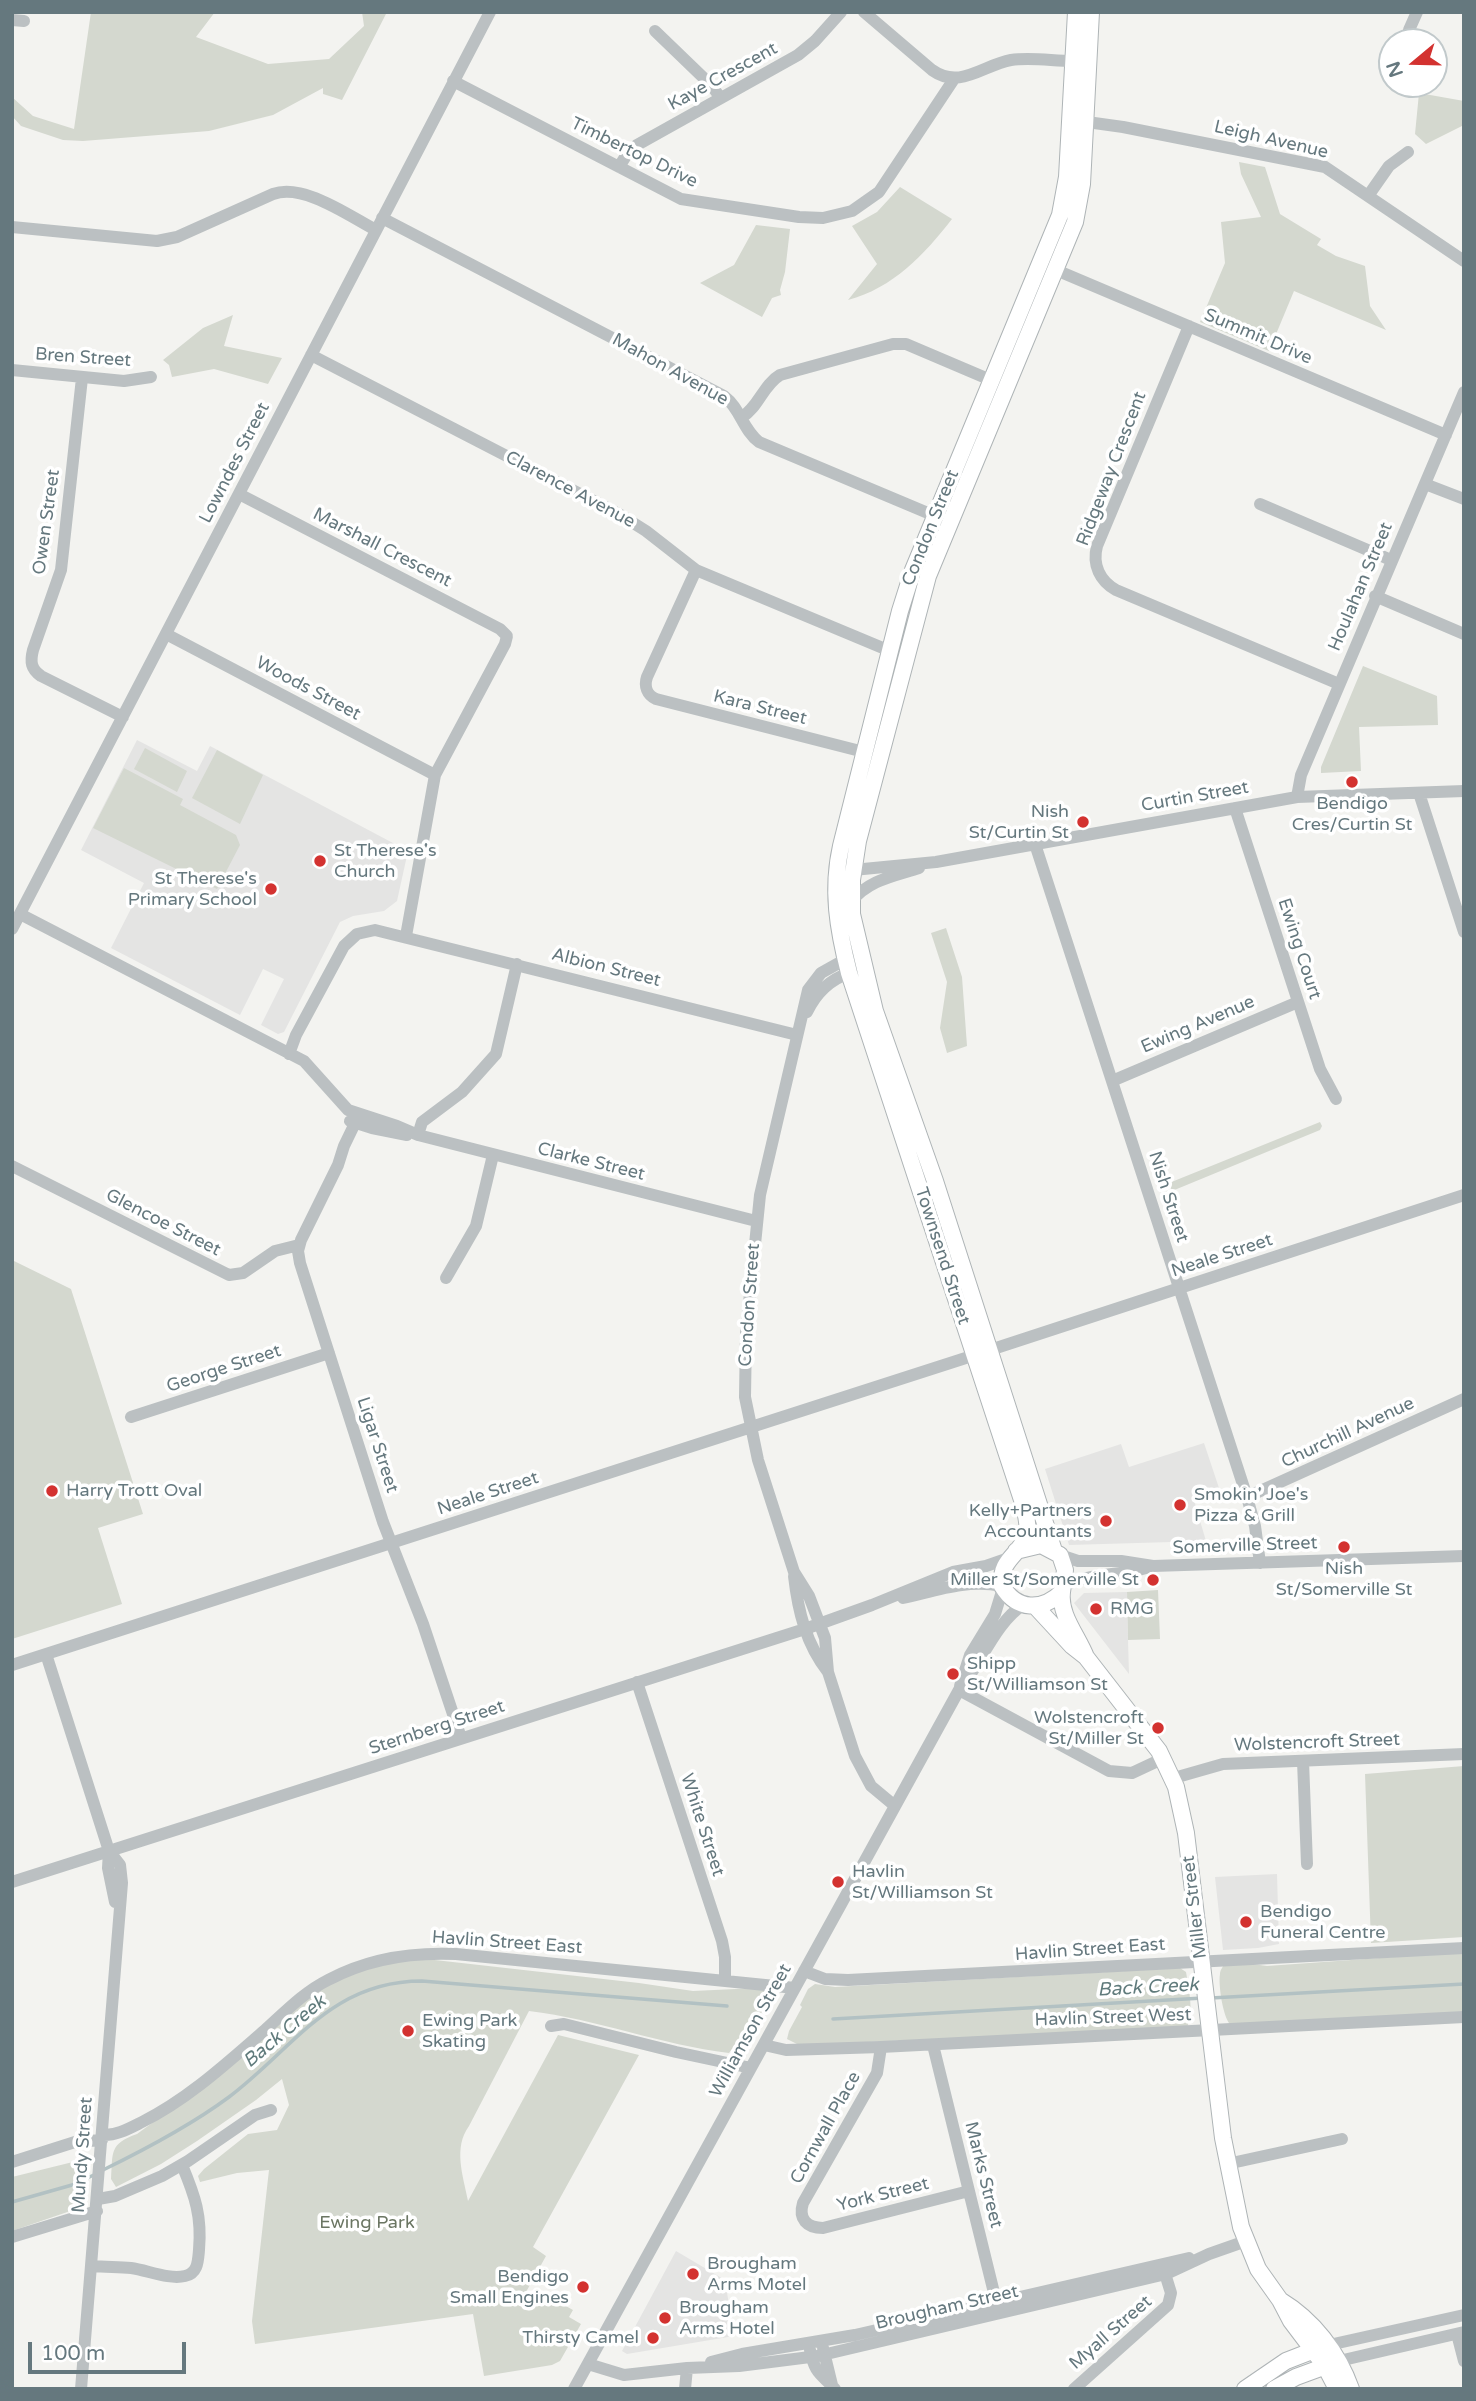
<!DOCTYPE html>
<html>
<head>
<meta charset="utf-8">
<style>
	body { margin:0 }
	#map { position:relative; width:1476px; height:2401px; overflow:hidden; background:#f3f3f0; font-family:"Varela Round",sans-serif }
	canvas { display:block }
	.frame { position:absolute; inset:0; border:14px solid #65787e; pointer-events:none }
	.north { position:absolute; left:1378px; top:28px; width:70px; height:70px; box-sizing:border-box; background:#fff; border:2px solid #c1c9cb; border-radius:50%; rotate:251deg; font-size:19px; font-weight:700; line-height:28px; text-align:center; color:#65787e }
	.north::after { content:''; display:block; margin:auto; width:24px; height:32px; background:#d33230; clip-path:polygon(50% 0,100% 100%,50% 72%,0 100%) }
	.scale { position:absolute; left:28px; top:2342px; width:158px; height:32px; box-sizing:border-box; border:4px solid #65787e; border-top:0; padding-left:9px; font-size:21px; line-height:24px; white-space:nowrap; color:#65787e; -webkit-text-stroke:5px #fff; paint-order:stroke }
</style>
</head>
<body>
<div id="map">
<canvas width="1476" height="2401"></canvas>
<div class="frame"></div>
<div class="north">N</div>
<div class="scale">100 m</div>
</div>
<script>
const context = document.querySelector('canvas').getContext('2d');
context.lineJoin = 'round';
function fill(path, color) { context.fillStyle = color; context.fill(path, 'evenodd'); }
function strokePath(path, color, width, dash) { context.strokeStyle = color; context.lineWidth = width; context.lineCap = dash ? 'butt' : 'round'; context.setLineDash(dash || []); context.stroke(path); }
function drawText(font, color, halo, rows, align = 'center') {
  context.font = font + ' "Varela Round",sans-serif'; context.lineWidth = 7; context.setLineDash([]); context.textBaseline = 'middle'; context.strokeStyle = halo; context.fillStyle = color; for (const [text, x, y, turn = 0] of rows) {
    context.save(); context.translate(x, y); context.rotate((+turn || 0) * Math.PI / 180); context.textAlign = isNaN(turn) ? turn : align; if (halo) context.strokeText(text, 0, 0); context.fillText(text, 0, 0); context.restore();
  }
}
const built = new Path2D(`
	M 137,740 L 197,771 L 210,746 L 408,851 L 397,901 L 384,911 L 353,916 L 340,922 L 284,1032 L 278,1034 L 261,1025 L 284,979 L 263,969 L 240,1015 L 111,948 L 144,883 L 81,850 Z
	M 1204,1443 L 1219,1488 L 1193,1497 L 1206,1541 L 1069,1545 L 1045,1469 L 1121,1444 L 1129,1467 Z
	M 1127,1592 L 1128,1640 L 1129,1674 L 1074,1603 L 1084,1593 Z
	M 1277,1874 L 1279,1944 L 1258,1948 L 1223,1950 L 1215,1877 Z
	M 676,2251 L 725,2280 L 734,2336 L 627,2354 L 622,2351 Z`);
const green = new Path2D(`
	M 91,12 L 215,12 L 196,37 L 268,64 L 329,59 L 364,26 L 362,12 L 387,12 L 342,100 L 323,94 L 323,88 L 273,115 L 209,131 L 83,141 L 63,140 L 21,126 L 12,116 L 12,97 L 33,116 L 74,129 Z
	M 1419,93 L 1464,101 L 1464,125 L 1426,144 L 1415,134 Z
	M 1239,162 L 1265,167 L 1280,214 L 1321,239 L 1317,245 L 1336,256 L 1365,266 L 1370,306 L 1386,330 L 1294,291 L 1269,351 L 1200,322 L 1225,263 L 1221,222 L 1261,217 L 1241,174 Z
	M 900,187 L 952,219 C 924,255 893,288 848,300 L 877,264 L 852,226 L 877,212 Z
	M 756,225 L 790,229 L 785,272 L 780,290 L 781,295 L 772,298 L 762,317 L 700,283 L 734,265 Z
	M 233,315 L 224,346 L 282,358 L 268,384 L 214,369 L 172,377 L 169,365 L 163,360 L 203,328 Z
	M 1363,666 L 1437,696 L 1438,725 L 1359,727 L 1361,771 L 1321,773 L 1321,767 Z
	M 145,748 L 187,771 L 177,792 L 134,769 Z
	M 217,750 L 263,775 L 240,824 L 192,798 Z
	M 124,768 L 183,799 L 180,805 L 236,835 L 240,845 L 217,889 L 93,828 Z
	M 946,928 L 962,977 L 967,1046 L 947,1053 L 940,1028 L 947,982 L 931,933 Z
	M 1320,1122 L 1322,1126 L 1320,1130 L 1172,1191 L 1169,1183 Z
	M 12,1260 L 71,1289 L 143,1514 L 98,1528 L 122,1604 L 12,1639 Z
	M 1158,1590 L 1160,1639 L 1128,1640 L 1127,1592 Z
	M 1464,1766 L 1464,1937 L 1371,1943 L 1365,1774 Z
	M 1464,1952 L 1464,2012 L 1230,2024 C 1223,2017 1218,1984 1220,1974 C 1220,1970 1223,1967 1224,1964 L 1238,1962 L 1267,1966 Z
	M 426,1959 L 639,1983 L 693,1991 L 757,1988 L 765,1989 L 769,1994 L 761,2014 L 729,2053 C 661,2045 597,2019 529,2011 L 469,2126 C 453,2148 463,2175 468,2201 L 558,2035 L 639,2055 L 533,2247 L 546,2256 L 526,2292 L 533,2296 L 537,2290 L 573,2310 L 569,2317 L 581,2324 L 560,2361 L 552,2365 L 484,2376 L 473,2314 L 255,2344 L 252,2321 L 269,2170 L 237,2173 L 200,2182 L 198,2176 L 204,2169 L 248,2134 L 277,2130 L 289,2105 L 282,2079 L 256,2100 L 197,2141 L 161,2164 L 116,2187 L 111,2179 C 113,2152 109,2144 137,2134 L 227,2068 L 318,1989 L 375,1963 Z
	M 1180,1968 L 1186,1972 C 1189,1991 1194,2010 1187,2028 L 799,2045 L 787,2039 L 789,2031 L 802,2007 L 800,2005 L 808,1989 L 815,1984 L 835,1987 Z
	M 81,2160 L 89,2164 L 87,2195 L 82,2207 L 12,2231 L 12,2177 Z`);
const stream = new Path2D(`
	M 1211,1998 L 1464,1984
	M 833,2019 L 1203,1998
	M 103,2170 C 146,2149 190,2126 229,2097 C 294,2048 331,1981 422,1981 L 727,2006
	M 12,2202 L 72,2185 L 96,2174`);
const minor = new Path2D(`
	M 864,12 L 932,70 C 960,90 983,65 1011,60 C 1031,57 1053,61 1073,61
	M 12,20 L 24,21
	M 1409,30 L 1417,12
	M 655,31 L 711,85 L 720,97
	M 453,81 L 681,199 L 799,217 L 823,218 L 852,211 L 879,192 L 954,79
	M 1087,122 L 1123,127 L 1325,167 L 1464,261
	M 619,167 L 627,154 L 637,145 L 798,55 L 815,41 L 841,12
	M 1368,196 L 1389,166 L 1408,152
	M 382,218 L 724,396 C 740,408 743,430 759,442 L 935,516
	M 12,227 L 157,241 L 177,237 L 273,194 C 304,183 349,216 376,230
	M 1056,270 L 1446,435
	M 1189,326 L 1097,546 C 1092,565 1100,581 1116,590 L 1339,684
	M 311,355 L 619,514 L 646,531 L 696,570 L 890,651
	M 12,370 L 124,381 L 151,377
	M 82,378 L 61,570 L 33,650 C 30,662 31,669 41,676 L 123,717
	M 741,418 C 759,407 763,385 780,375 L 893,344 L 906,344 L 993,381
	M 1425,484 L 1464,499
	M 239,494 L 500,629 L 507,636 L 505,644 L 435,775 L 406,936
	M 1260,504 L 1391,560
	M 696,570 L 647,677 C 644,686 647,695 656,699 L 864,752
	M 1375,596 L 1464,634
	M 166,634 L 435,775
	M 1419,793 L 1464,932
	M 1297,797 L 1301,775 L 1464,392
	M 1235,808 L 1320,1069 L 1336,1099
	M 1035,844 L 1247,1497 L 1255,1526 L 1260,1563
	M 853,870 L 936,862 L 1297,797 L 1464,791
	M 851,902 C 868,880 894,876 919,868
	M 20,914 L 304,1061 L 348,1110 L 397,1126 L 418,1135 L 756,1221
	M 12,929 L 490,12
	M 846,959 L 821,973 L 808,990 L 760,1195 L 746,1333 L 745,1397 L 758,1460 L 794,1572 L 809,1596 L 825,1638 L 828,1672 L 855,1756 L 871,1786 L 895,1806
	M 807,1012 C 816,993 829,980 849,973
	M 289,1054 L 296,1035 L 344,946 L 357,934 L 375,930 L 797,1035
	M 1112,1081 L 1298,1002
	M 359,1115 L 344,1146 L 338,1165 L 301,1240 L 298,1251 L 300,1263 L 383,1522 L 423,1624 L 461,1738
	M 350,1121 L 372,1128 L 407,1135
	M 418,1135 L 422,1122 L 462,1092 L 496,1054 L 517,964
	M 12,1166 L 229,1275 L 243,1273 L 275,1251 L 299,1245
	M 446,1278 L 476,1226 L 493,1155
	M 990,1350 L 1464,1195
	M 131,1417 L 329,1353
	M 1247,1497 L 1464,1399
	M 1060,1555 L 1078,1561 L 1121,1561 L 1153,1566 L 1464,1556
	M 794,1576 C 798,1611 806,1644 828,1672
	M 1064,1586 C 1089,1573 1118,1576 1146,1568
	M 903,1598 C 938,1590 967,1579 1002,1586
	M 46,1654 L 109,1851 L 108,1868 L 115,1902
	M 12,1665 L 975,1355
	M 637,1682 L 722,1941 L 725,1957 L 725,1979
	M 960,1686 L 970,1655 L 995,1614 L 1003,1588
	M 959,1690 L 1109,1771 L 1132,1773 L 1164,1758
	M 1303,1761 L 1307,1864
	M 1174,1778 L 1223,1764 L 1464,1754
	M 12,1882 L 805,1629 L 872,1605 L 953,1572 L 986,1566 L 1009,1558
	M 804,1971 L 825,1979 L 848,1980 L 1464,1948
	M 551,2026 L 564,2024 L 676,2052 L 751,2068
	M 764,2045 L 786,2050 L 881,2047 L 1464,2017
	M 933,2045 L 998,2309
	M 881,2047 L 877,2073 L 803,2203 C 798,2219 807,2228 823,2228 L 969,2191
	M 102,2135 C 116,2136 130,2128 142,2122 C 188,2099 227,2063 265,2030 C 285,2012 304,1992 328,1980 C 367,1959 412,1952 456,1954 L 795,1988
	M 12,2162 L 75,2142 L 102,2140
	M 1227,2164 L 1342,2139
	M 98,2199 L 115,2196 L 162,2176 L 188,2161 L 255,2115 L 271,2110
	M 12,2237 L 97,2211
	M 93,2266 C 105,2267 118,2267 131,2268 C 147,2270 169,2280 185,2276 C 198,2273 198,2261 199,2250 C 202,2216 195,2196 182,2165
	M 1457,2334 L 1464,2361
	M 1329,2345 L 1464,2315
	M 823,2348 L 832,2385
	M 810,2350 C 815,2374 820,2373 835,2389
	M 1339,2361 L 1464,2332
	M 711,2362 L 742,2354 L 855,2335 L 1189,2258
	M 588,2364 L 624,2375 L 687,2368 L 739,2366 L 818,2356 L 1166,2274 L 1209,2254 L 1246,2241
	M 81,2389 L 122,1883 L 120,1865 L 109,1851
	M 574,2389 L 959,1690 C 982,1663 994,1624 1024,1604
	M 685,2389 L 687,2368
	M 1074,2389 L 1168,2305 L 1171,2293 L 1163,2267`);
const major = new Path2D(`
	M 1016,1551 L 1041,1545 L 1060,1555 L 1065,1570 L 1062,1592 C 1042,1611 1017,1611 1002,1586 C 999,1559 1020,1555 1027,1535 C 1029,1526 1026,1515 1024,1506 L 849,973 C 838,930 831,890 841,846 L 900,611 L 913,570 L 1060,215 L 1067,177 L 1076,12
	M 1054,1551 L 935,1181 L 875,1011 L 852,914 L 852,880 L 858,841 L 928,576 L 1075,222 L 1082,184 L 1091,12
	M 1062,1592 C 1059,1615 1078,1636 1086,1657
	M 1035,1606 L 1072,1646 L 1086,1657 L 1159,1751 L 1176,1787 L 1186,1833 L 1223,2138 L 1241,2227 L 1258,2269 L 1280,2300 L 1291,2321 L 1325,2366 L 1337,2389
	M 1280,2300 C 1313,2320 1338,2352 1351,2389
	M 1245,2389 L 1286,2361 L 1322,2347
	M 1274,2389 L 1296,2377 L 1334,2363`);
const markers = [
	[1352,782,7,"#d33230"],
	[1083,822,7,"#d33230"],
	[320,861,7,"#d33230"],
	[271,889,7,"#d33230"],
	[52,1491,7,"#d33230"],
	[1180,1505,7,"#d33230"],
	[1106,1521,7,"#d33230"],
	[1344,1547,7,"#d33230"],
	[1153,1580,7,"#d33230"],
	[1096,1609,7,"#d33230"],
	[953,1674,7,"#d33230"],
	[1158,1728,7,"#d33230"],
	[838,1882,7,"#d33230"],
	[1246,1922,7,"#d33230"],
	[408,2031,7,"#d33230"],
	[693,2274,7,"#d33230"],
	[583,2287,7,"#d33230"],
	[665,2318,7,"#d33230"],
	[653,2338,7,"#d33230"]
];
const streetNames = [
	["Kaye Crescent",723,77,-29],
	["Leigh Avenue",1271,140,13],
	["Timbertop Drive",634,153,26],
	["Summit Drive",1258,337,23],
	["Bren Street",83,358,4],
	["Mahon Avenue",670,370,29],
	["Lowndes Street",235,463,-63],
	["Ridgeway Crescent",1112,469,-69],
	["Clarence Avenue",570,490,28],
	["Owen Street",47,522,-82],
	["Condon Street",931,528,-68],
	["Marshall Crescent",382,548,27],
	["Houlahan Street",1361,587,-67],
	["Woods Street",308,689,28],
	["Kara Street",760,708,14],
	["Curtin Street",1195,797,-10],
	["Ewing Court",1299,949,72],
	["Albion Street",606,968,14],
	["Ewing Avenue",1198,1025,-23],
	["Clarke Street",591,1162,14],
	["Nish Street",1168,1197,72],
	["Glencoe Street",163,1223,27],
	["Townsend Street",942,1256,72],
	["Neale Street",1222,1256,-18],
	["Condon Street",750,1305,-86],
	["George Street",224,1369,-18],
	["Churchill Avenue",1348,1433,-25],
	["Ligar Street",377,1445,72],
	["Neale Street",488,1494,-18],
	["Somerville Street",1245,1546,-2],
	["Sternberg Street",437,1728,-18],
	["Wolstencroft Street",1317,1743,-2],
	["White Street",702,1825,72],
	["Miller Street",1195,1907,-97],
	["Havlin Street East",507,1943,4],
	["Havlin Street East",1090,1950,-4],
	["Havlin Street West",1113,2018,-2],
	["Williamson Street",751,2031,-61],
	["Cornwall Place",826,2128,-61],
	["Mundy Street",83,2155,-86],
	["Marks Street",983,2175,76],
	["York Street",883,2195,-14],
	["Brougham Street",947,2308,-13],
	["Myall Street",1111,2333,-41]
];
const poiNames = [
	["Bendigo",1352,804,"center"],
	["Cres/Curtin St",1352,825,"center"],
	["Nish",1069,812,"right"],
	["St/Curtin St",1069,833,"right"],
	["St Therese's",334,851],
	["Church",334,872],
	["St Therese's",257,879,"right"],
	["Primary School",257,900,"right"],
	["Harry Trott Oval",66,1491],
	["Smokin' Joe's",1194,1495],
	["Pizza & Grill",1194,1516],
	["Kelly+Partners",1092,1511,"right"],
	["Accountants",1092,1532,"right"],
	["Nish",1344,1569,"center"],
	["St/Somerville St",1344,1590,"center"],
	["Miller St/Somerville St",1139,1580,"right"],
	["RMG",1110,1609],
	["Shipp",967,1664],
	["St/Williamson St",967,1685],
	["Wolstencroft",1144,1718,"right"],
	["St/Miller St",1144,1739,"right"],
	["Havlin",852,1872],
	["St/Williamson St",852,1893],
	["Bendigo",1260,1912],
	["Funeral Centre",1260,1933],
	["Ewing Park",422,2021],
	["Skating",422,2042],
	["Brougham",707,2264],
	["Arms Motel",707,2285],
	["Bendigo",569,2277,"right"],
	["Small Engines",569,2298,"right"],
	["Brougham",679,2308],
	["Arms Hotel",679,2329],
	["Thirsty Camel",639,2338,"right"]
];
const parkNames = [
	["Ewing Park",367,2223]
];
const waterNames = [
	["Back Creek",1148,1988,-3],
	["Back Creek",285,2032,-40]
];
fill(built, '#e4e4e3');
fill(green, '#d4d8cf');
strokePath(stream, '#b2c1c3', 3.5);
strokePath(major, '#aeb4b6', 18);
strokePath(minor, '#bbc0c2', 12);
strokePath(major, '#fff', 16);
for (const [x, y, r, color] of markers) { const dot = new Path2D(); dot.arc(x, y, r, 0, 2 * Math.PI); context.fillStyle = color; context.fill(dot); strokePath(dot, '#fff', 2.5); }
drawText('18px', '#65787e', '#fff', streetNames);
drawText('18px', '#65787e', '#fff', poiNames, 'left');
drawText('18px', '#6b7663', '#fff', parkNames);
drawText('italic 19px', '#607b7c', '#fff', waterNames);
</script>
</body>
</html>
